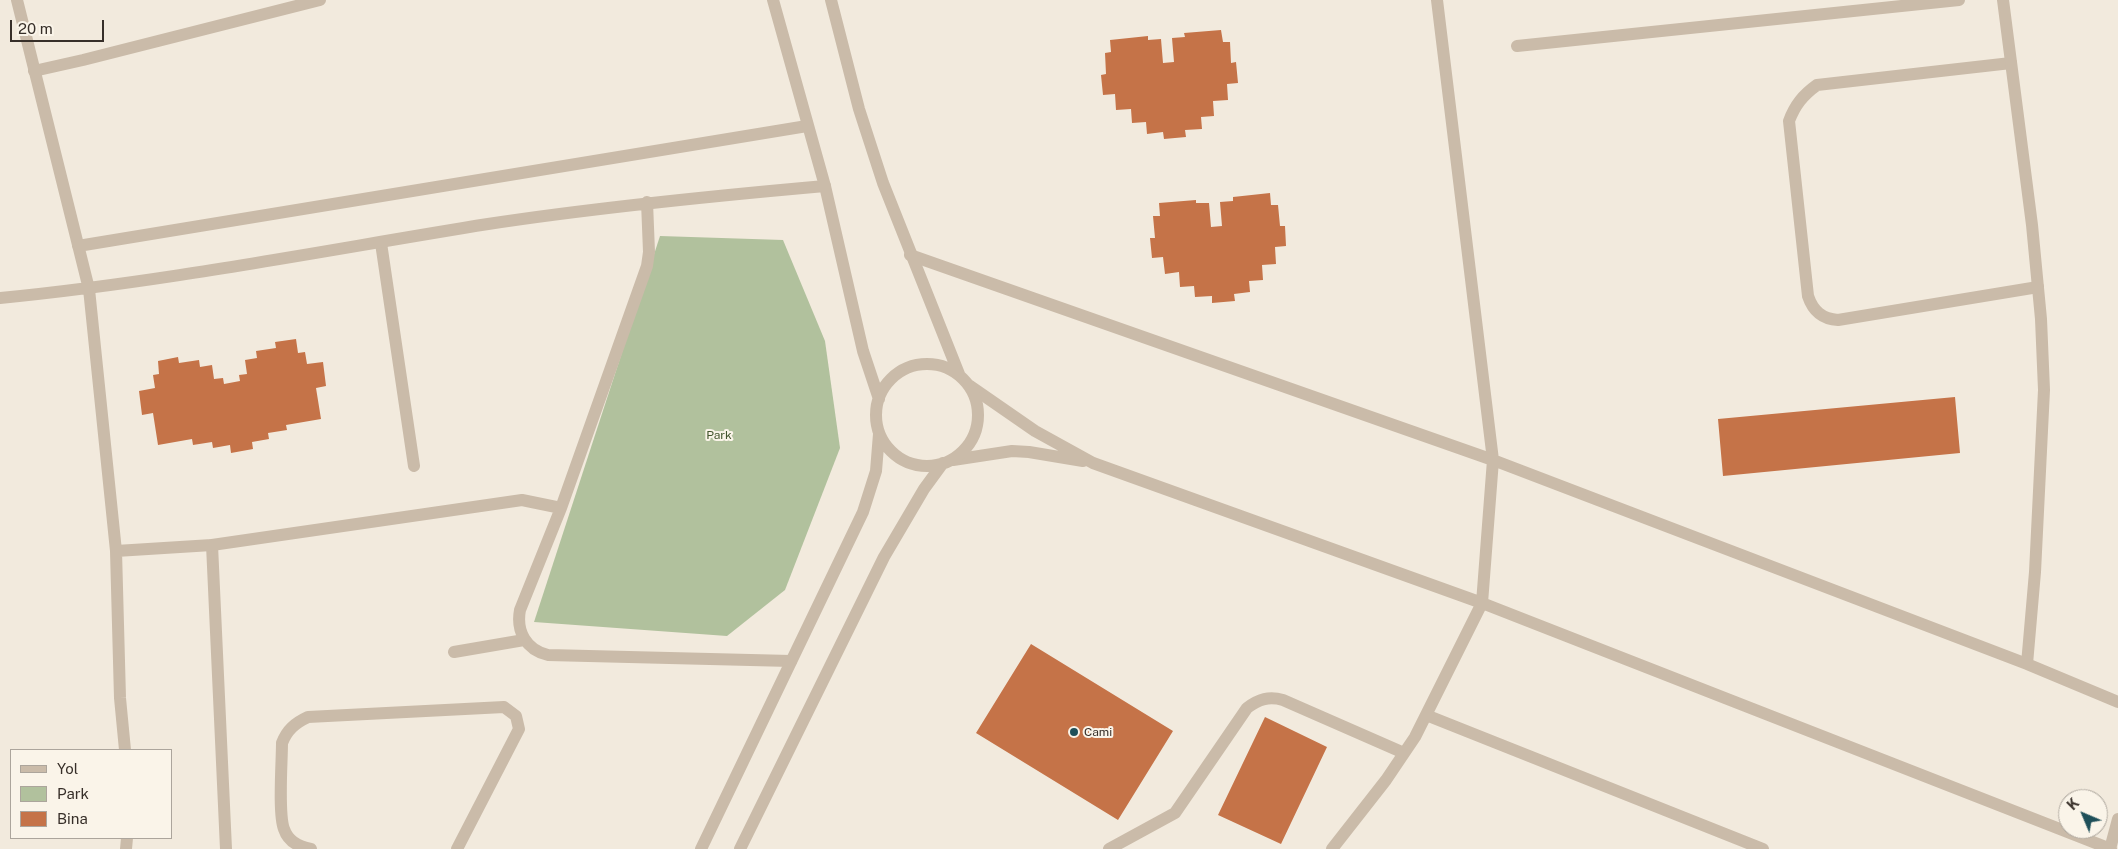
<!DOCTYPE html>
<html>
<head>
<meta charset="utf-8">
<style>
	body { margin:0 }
	#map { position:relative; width:2118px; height:849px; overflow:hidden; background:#f2eadd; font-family:"Public Sans",sans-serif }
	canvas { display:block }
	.legend { position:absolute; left:10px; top:749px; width:162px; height:90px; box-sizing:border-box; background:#faf4e9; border:1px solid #aca59c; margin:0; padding:6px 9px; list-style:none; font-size:15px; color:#372f29 }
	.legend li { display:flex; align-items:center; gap:10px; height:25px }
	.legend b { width:25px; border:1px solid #aca59c }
	.north { position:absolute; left:2058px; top:789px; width:50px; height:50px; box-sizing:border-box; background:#faf4e9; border:1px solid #aca59c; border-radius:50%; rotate:315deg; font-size:14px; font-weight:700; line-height:20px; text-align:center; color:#372f29 }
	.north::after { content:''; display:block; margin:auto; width:18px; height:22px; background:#1e4f59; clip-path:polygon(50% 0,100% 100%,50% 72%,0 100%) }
	.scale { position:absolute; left:10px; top:20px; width:94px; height:22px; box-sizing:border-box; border:2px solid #372f29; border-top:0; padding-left:6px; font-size:15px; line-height:18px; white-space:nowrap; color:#372f29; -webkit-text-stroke:4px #faf4e9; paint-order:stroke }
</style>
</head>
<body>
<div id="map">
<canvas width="2118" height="849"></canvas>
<ul class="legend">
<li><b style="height:6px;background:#cabba9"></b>Yol</li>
<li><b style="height:14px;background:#b1c19d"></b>Park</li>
<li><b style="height:14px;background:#c57348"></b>Bina</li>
</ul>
<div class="north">K</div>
<div class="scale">20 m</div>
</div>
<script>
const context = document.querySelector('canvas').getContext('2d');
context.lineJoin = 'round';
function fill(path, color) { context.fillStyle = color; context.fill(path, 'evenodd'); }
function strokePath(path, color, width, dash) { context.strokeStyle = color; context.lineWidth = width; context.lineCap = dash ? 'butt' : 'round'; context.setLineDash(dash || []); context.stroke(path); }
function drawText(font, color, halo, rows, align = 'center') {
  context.font = font + ' "Public Sans",sans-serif'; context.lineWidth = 4; context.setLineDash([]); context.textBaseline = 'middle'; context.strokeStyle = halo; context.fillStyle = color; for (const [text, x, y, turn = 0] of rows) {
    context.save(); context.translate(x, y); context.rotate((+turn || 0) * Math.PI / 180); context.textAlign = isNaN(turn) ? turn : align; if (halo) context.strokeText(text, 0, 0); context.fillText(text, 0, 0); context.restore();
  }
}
const green = new Path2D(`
	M 660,236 L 783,240 L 825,341 L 840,448 L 785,590 L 727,636 L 534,622 Z`);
const building = new Path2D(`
	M 1221,30 L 1223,42 L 1230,42 L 1231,63 L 1236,62 L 1238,83 L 1227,84 L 1228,100 L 1213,101 L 1214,116 L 1201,117 L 1202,129 L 1185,130 L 1186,137 L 1164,139 L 1163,132 L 1147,134 L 1146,122 L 1132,123 L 1131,109 L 1116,110 L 1115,94 L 1103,95 L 1101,75 L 1106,74 L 1105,53 L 1111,52 L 1110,40 L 1148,36 L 1148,40 L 1161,39 L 1163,63 L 1174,62 L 1172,38 L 1185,37 L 1184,33 Z
	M 1270,193 L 1271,205 L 1278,205 L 1280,226 L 1285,226 L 1286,246 L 1275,247 L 1276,264 L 1262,265 L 1263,280 L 1249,281 L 1250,292 L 1234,294 L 1235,301 L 1212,303 L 1212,296 L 1195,297 L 1194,286 L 1180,287 L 1179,272 L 1165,274 L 1163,257 L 1152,258 L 1150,238 L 1155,238 L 1153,216 L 1160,216 L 1159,203 L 1196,200 L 1196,203 L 1209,203 L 1211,227 L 1222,226 L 1220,202 L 1233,201 L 1233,197 Z
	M 296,339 L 298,353 L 305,352 L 307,364 L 323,362 L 326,386 L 316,388 L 321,419 L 286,425 L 287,430 L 268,433 L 269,439 L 252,442 L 253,449 L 231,453 L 230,445 L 213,448 L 212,442 L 193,445 L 192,439 L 158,445 L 153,413 L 142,415 L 139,391 L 155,388 L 153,375 L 159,374 L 158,361 L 178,357 L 179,363 L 199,360 L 200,367 L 212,365 L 214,379 L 223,378 L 224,384 L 240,381 L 239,375 L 247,374 L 245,360 L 257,358 L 256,351 L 276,348 L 275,342 Z
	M 1955,397 L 1960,453 L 1723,476 L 1718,419 Z
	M 1031,644 L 1173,731 L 1118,820 L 976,733 Z
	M 1265,717 L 1327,747 L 1281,844 L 1218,815 Z`);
const service = new Path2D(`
	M 1517,46 L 1959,0
	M 2011,63 L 1817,85 C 1803,95 1795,105 1789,121 L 1808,296 C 1813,311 1822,319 1838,320 L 2038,287
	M 34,71 L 83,60 L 320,0
	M 381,243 L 414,466
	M 212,545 L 226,849
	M 454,652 L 524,640
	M 311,849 C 299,847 288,841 284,829 C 278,814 282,762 282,743 C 287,730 295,723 308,717 L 504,707 L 516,716 L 519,729 L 457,849`);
const minor = new Path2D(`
	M 17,0 L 89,289 L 116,551 L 212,545 L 522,500 L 561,508
	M 2003,0 L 2032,225 L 2041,319 L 2044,390 L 2035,572 L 2027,664
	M 647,202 L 649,252 L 647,266 L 561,508 L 520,610 C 516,631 526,650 548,655 L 791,661
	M 78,246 L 807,126
	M 910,255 L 1493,460 L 2027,664 L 2118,702
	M 0,298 C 164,282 326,250 488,224 C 600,207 712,196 825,186
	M 970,386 L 1035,431 L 1093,463 L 1482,603 L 2111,849
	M 953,460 L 1012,451 L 1029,452 L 1083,461
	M 116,551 L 120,698 L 125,750
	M 1426,715 L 1763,849
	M 126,849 L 127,838
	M 1109,849 L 1175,813 L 1247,708 C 1259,699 1269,696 1283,700 L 1404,753
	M 1332,849 L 1386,780 L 1415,737 L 1482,603 L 1493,460 L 1437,0
	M 2110,849 L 2118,819`);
const tertiary = new Path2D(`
	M 773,0 L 825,186 L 863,351 L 879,399
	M 831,0 L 859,109 L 883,183 L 959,374
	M876 415a51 51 0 1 1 102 0a51 51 0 1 1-102 0Z
	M 701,849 L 863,512 L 876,471 L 879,434
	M 740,849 L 884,557 L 924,489 L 943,463`);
const markers = [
	[1074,732,5,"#1e4f59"]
];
const parkNames = [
	["Park",719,435]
];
const poiNames = [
	["Cami",1084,732]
];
fill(green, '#b1c19d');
fill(building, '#c57348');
strokePath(service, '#cabba9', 12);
strokePath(minor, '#cabba9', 12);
strokePath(tertiary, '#cabba9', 12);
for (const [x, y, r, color] of markers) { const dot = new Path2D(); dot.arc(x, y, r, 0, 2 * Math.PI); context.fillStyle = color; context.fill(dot); strokePath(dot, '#faf4e9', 2); }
drawText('12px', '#42552d', '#faf4e9', parkNames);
drawText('12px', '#372f29', '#faf4e9', poiNames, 'left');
</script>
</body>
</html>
